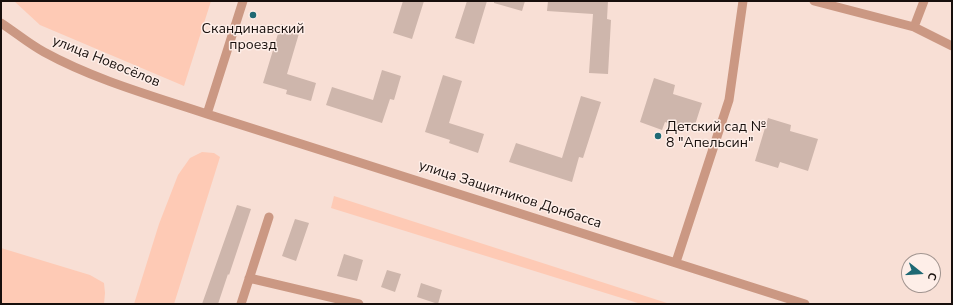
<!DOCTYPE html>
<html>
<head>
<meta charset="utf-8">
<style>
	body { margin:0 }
	#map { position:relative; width:953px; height:305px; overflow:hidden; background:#f8dfd5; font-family:"Nunito Sans",sans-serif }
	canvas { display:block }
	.frame { position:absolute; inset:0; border:2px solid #170f0c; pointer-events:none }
	.north { position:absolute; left:901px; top:253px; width:40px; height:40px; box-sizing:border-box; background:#feeee8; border:1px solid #a29590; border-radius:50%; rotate:107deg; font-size:11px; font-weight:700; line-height:16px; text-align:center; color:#170f0c }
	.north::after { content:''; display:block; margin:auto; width:14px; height:18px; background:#1f6974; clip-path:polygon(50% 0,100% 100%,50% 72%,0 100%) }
</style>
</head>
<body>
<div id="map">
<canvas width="953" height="305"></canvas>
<div class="frame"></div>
<div class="north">С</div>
</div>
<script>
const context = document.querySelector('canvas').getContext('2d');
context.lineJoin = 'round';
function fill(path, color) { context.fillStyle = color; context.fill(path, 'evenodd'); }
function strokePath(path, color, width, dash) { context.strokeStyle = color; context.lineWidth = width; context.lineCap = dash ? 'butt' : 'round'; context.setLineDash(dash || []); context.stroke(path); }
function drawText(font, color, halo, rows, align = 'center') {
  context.font = font + ' "Nunito Sans",sans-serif'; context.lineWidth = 3; context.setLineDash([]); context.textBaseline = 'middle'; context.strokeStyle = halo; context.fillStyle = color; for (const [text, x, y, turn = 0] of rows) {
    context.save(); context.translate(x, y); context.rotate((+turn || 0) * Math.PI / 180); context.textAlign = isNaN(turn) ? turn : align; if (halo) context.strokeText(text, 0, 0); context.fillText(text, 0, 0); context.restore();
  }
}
const green = new Path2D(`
	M 14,1 L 211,1 L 184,86 L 40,25 Z
	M 202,152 L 214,153 L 220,157 L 174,304 L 134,304 L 159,224 L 178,175 L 190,158 Z
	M 334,196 L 670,304 L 641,304 L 331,208 Z
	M 1,248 L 90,275 L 104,283 L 105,293 L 104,304 L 1,304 Z`);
const building = new Path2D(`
	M 403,1 L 424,1 L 412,39 L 393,33 Z
	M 467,1 L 487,1 L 474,44 L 455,38 Z
	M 494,1 L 525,1 L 522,11 L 494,3 Z
	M 548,1 L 608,1 L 607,19 L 611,20 L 608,74 L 589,73 L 593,14 L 547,11 Z
	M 281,24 L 300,30 L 287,74 L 316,83 L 311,101 L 286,94 L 287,90 L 263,83 Z
	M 382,70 L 401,76 L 394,100 L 390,99 L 382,123 L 326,105 L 332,87 L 373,100 Z
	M 443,75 L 462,81 L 449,123 L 484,134 L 478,153 L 449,143 L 450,140 L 425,132 Z
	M 654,78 L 675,85 L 673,94 L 702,103 L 693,131 L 665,122 L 662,130 L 640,122 Z
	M 581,96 L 601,102 L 583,158 L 579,157 L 572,182 L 509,162 L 516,143 L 562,158 Z
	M 768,118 L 791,125 L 790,131 L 818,139 L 808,171 L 780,162 L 778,168 L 755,161 Z
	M 237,205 L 251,209 L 229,275 L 228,274 L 218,304 L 202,304 Z
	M 295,219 L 309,223 L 296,261 L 282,256 Z
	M 344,254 L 363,260 L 357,281 L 337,276 Z
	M 387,270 L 401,274 L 395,292 L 381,287 Z
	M 421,283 L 442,290 L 438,304 L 417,297 Z`);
const minor = new Path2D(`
	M 814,1 L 914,27 L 952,46
	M 1,23 C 15,32 29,44 44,52 C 95,80 153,96 207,114 L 805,304
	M 914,27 L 924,1
	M 207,114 L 243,1
	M 676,262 L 729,100 L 743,1
	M 249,278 L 359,304
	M 241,304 L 269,217`);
const markers = [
	[253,15,4,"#1f6974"],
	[658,136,4,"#1f6974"]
];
const poiNames = [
	["Скандинавский",253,30],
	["проезд",253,46],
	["Детский сад №",666,128,"left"],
	["8 \"Апельсин\"",666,144,"left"]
];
const streetNames = [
	["улица Новосёлов",106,62,22],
	["улица Защитников Донбасса",510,195,18]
];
fill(green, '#fecab5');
fill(building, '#ceb6ac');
strokePath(minor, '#cb9883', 9);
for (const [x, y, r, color] of markers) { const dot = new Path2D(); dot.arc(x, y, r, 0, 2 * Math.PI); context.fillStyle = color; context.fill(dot); strokePath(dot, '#feeee8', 1.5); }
drawText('14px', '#170f0c', '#feeee8', poiNames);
drawText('14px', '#170f0c', '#feeee8', streetNames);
</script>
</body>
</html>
